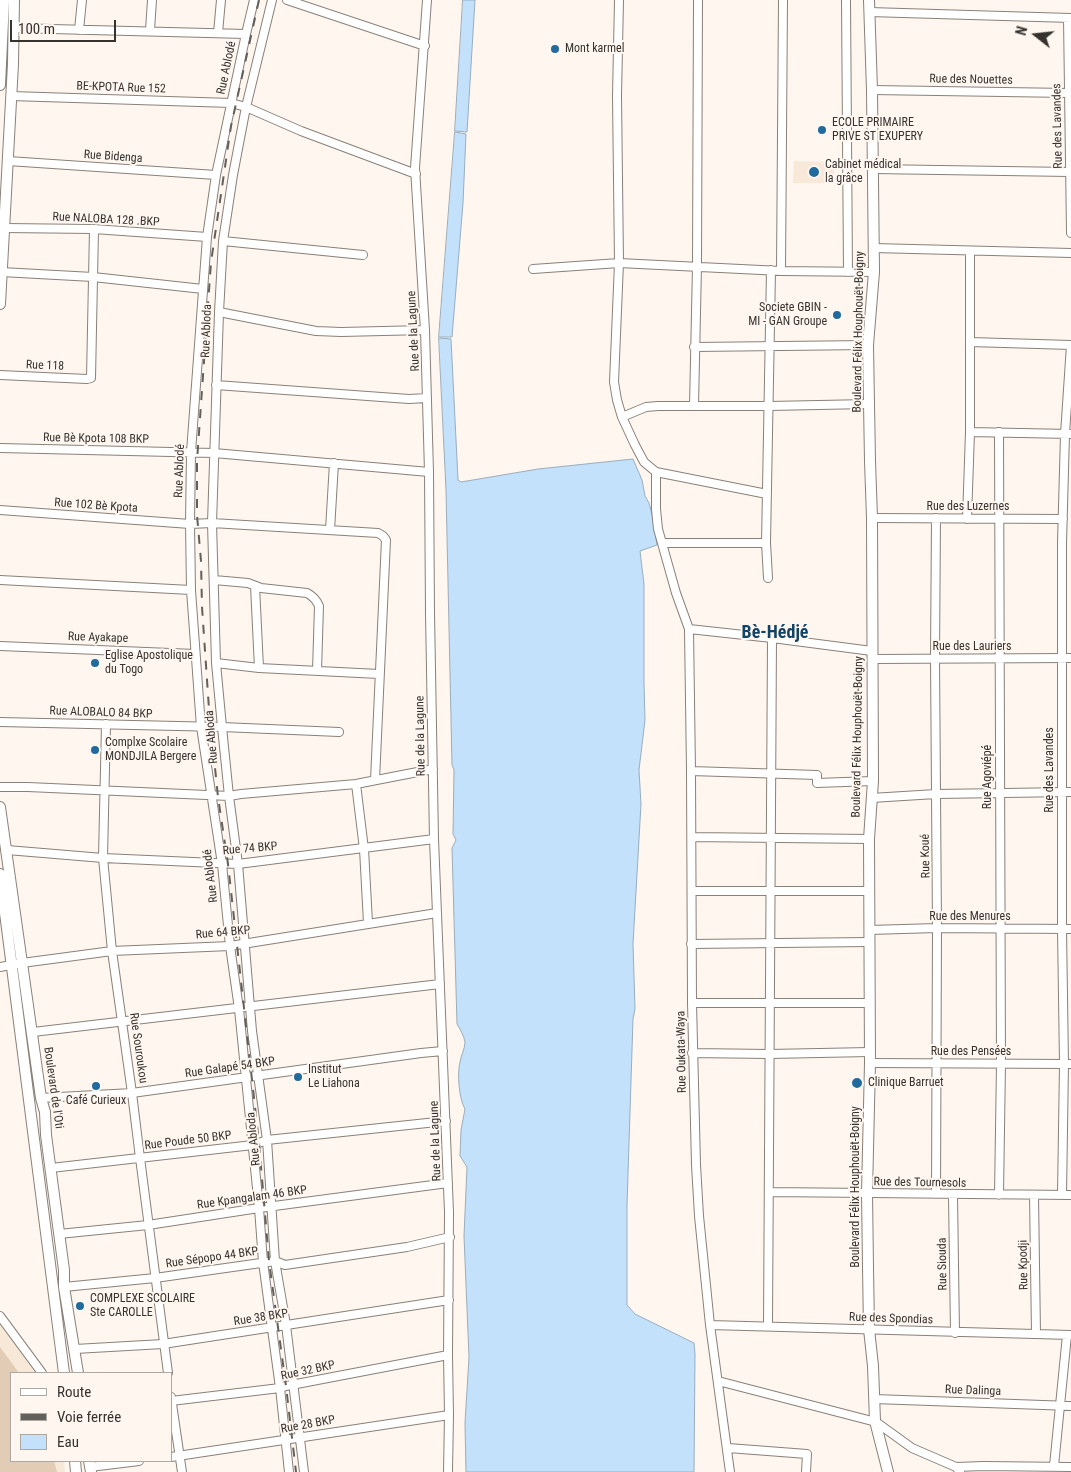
<!DOCTYPE html>
<html>
<head>
<meta charset="utf-8">
<style>
	body { margin:0 }
	#map { position:relative; width:1071px; height:1472px; overflow:hidden; background:#fef6ef; font-family:"Roboto Condensed",sans-serif }
	canvas { display:block }
	.legend { position:absolute; left:10px; top:1372px; width:162px; height:90px; box-sizing:border-box; background:#fef6ef; border:1px solid #aea8a2; margin:0; padding:6px 9px; list-style:none; font-size:15px; color:#36332f }
	.legend li { display:flex; align-items:center; gap:10px; height:25px }
	.legend b { width:25px; border:1px solid #aea8a2 }
	.north { position:absolute; left:1011px; top:10px; width:50px; height:50px; -webkit-text-stroke:4px #fef6ef; paint-order:stroke; rotate:286deg; font-size:14px; font-weight:700; line-height:20px; text-align:center; color:#36332f }
	.north::after { content:''; display:block; margin:auto; width:18px; height:22px; background:#36332f; clip-path:polygon(50% 0,100% 100%,50% 72%,0 100%) }
	.scale { position:absolute; left:10px; top:20px; width:106px; height:22px; box-sizing:border-box; border:2px solid #36332f; border-top:0; padding-left:6px; font-size:15px; line-height:18px; white-space:nowrap; color:#36332f; -webkit-text-stroke:4px #fef6ef; paint-order:stroke }
</style>
</head>
<body>
<div id="map">
<canvas width="1071" height="1472"></canvas>
<ul class="legend">
<li><b style="height:6px;background:#fff"></b>Route</li>
<li><b style="height:6px;background:#635f5a"></b>Voie ferrée</li>
<li><b style="height:14px;background:#c3e1fa"></b>Eau</li>
</ul>
<div class="north">N</div>
<div class="scale">100 m</div>
</div>
<script>
const context = document.querySelector('canvas').getContext('2d');
context.lineJoin = 'round';
function fill(path, color) { context.fillStyle = color; context.fill(path, 'evenodd'); }
function strokePath(path, color, width, dash) { context.strokeStyle = color; context.lineWidth = width; context.lineCap = dash ? 'butt' : 'round'; context.setLineDash(dash || []); context.stroke(path); }
function drawText(font, color, halo, rows, align = 'center') {
  context.font = font + ' "Roboto Condensed",sans-serif'; context.lineWidth = 4; context.setLineDash([]); context.textBaseline = 'middle'; context.strokeStyle = halo; context.fillStyle = color; for (const [text, x, y, turn = 0] of rows) {
    context.save(); context.translate(x, y); context.rotate((+turn || 0) * Math.PI / 180); context.textAlign = isNaN(turn) ? turn : align; if (halo) context.strokeText(text, 0, 0); context.fillText(text, 0, 0); context.restore();
  }
}
const built = new Path2D(`
	M 794,161 L 834,162 L 834,183 L 793,183 Z
	M 0,1324 L 35,1373 L 11,1373 L 11,1461 L 64,1461 L 65,1472 L 0,1472 Z`);
const green = new Path2D(`
	M 0,1347 L 19,1373 L 11,1373 L 11,1461 L 54,1461 L 57,1472 L 0,1472 Z`);
const water = new Path2D(`
	M 463,0 L 475,0 L 467,132 L 455,131 Z
	M 455,132 L 466,134 L 463,203 L 452,337 L 439,337 Z
	M 439,338 L 451,339 L 458,480 L 461,482 L 538,469 L 633,459 L 642,480 L 645,496 L 649,503 L 653,518 L 657,545 L 640,551 L 644,584 L 644,683 L 645,720 L 639,770 L 641,804 L 633,944 L 635,1009 L 633,1019 L 627,1205 L 627,1305 L 635,1314 L 694,1343 L 695,1354 L 694,1472 L 466,1472 L 465,1423 L 469,1357 L 464,1236 L 467,1167 L 460,1156 L 461,1130 L 465,1109 C 459,1099 457,1074 460,1062 C 461,1055 465,1049 465,1042 C 464,1036 460,1029 457,1024 L 452,848 L 456,840 L 453,834 L 454,770 L 452,765 L 446,490 Z`);
const street = new Path2D(`
	M 254,0 L 246,34 L 216,175 L 207,237 L 191,452 L 190,524 L 191,590 L 201,727 L 222,864 L 230,946 L 239,1009 L 259,1208 L 263,1262 L 280,1388 L 289,1472
	M 272,0 L 246,107 L 233,175 L 223,241 L 219,312 L 212,523 L 216,663 L 222,727 L 229,796 L 238,864 L 252,1031 L 267,1140 L 275,1261 L 286,1325 L 304,1472
	M 287,0 L 425,46
	M 427,0 L 415,168 L 425,330 L 429,472 L 430,613 L 434,839 L 449,1212 L 448,1355 L 449,1415 L 448,1472
	M 619,0 L 617,96 L 619,263 L 614,382 L 617,400 L 622,417 L 635,445 L 644,462 L 656,472 L 656,509 L 658,529 L 676,593 L 689,629 L 691,771 L 692,1003 L 696,1165 L 699,1216 L 710,1325 L 730,1472
	M 846,0 L 848,272
	M 869,12 L 1071,18
	M 1068,18 L 1071,233
	M 13,28 L 246,34
	M 79,30 L 82,0
	M 150,30 L 152,0
	M 218,33 L 221,0
	M 872,90 L 1069,93
	M 11,96 L 231,103 L 246,107 L 301,131 L 416,174
	M 8,161 L 216,175
	M 873,169 L 1070,172
	M 4,228 L 94,229 L 207,237
	M 223,241 L 363,255
	M 873,248 L 1071,253
	M 533,269 L 619,263 L 781,271 L 874,272
	M 781,271 L 783,0
	M 1,272 L 93,277 L 203,289
	M 219,312 L 316,331 L 341,332 L 425,330
	M 970,342 L 1071,345
	M 694,347 L 868,345
	M 0,375 L 87,379 L 91,378 L 94,229
	M 216,385 L 409,399 L 427,398
	M 694,406 L 697,266 L 698,0
	M 622,417 L 646,407 L 658,406 L 769,406 L 869,404
	M 970,432 L 1071,434
	M 999,432 L 1001,1064 L 999,1195
	M 0,448 L 214,453 L 429,472
	M 656,472 L 767,494
	M 0,510 L 190,524 L 212,523 L 378,533 L 383,536 L 386,540 L 375,780
	M 872,518 L 1063,519
	M 936,518 L 935,658 L 937,928 L 936,1194
	M 967,519 L 970,432 L 970,251
	M 330,530 L 334,463
	M 662,543 L 766,543
	M 768,578 L 766,543 L 771,270
	M 0,580 L 191,590
	M 214,580 L 248,583 L 261,588 L 307,593 C 313,596 316,599 319,606 L 317,671
	M 255,586 L 259,668
	M 689,629 L 772,638 L 872,651
	M 0,646 L 195,654
	M 872,659 L 1071,658
	M 216,663 L 259,668 L 379,674
	M 0,722 L 222,727 L 339,732
	M 106,724 L 103,858 L 112,951 L 132,1093 L 140,1158 L 168,1373
	M 691,771 L 817,775 L 817,783 L 873,781
	M 356,784 L 364,849 L 368,923
	M 0,787 L 28,787 L 229,796 L 241,794 L 356,784 L 433,769
	M 871,798 L 936,794 L 1071,792
	M 692,837 L 869,839
	M 7,850 L 103,858 L 238,864 L 434,839
	M 692,891 L 869,891
	M 869,930 L 937,928 L 1071,929
	M 691,944 L 869,942
	M 0,967 L 22,963 L 112,951 L 230,946 L 437,913
	M 692,1003 L 869,1003
	M 33,1032 L 440,984
	M 692,1053 L 769,1054 L 870,1052
	M 870,1063 L 1071,1064
	M 41,1098 L 132,1093 L 421,1053 L 443,1051
	M 51,1168 L 253,1145 L 267,1140 L 446,1121
	M 769,1192 L 1071,1195
	M 953,1195 L 955,1333
	M 1034,1195 L 1036,1334
	M 1062,1195 L 1064,1064 L 1062,929 L 1062,543 L 1065,434 L 1071,345
	M 59,1234 L 148,1225 L 259,1208 L 448,1183
	M 64,1287 L 155,1278 L 275,1261 L 285,1265 L 407,1247 L 450,1237
	M 0,1316 L 42,1373
	M 710,1325 L 1071,1335
	M 768,1326 L 772,638
	M 75,1349 L 163,1344 L 449,1300
	M 718,1381 L 876,1422 L 912,1448 L 956,1467 L 960,1472
	M 171,1397 L 182,1472
	M 874,1399 L 1071,1406
	M 171,1401 L 280,1388 L 286,1386 L 448,1355
	M 728,1448 L 807,1454 L 806,1472
	M 171,1457 L 449,1415
	M 1054,1466 L 1067,1335
	M 90,1467 L 139,1461
	M 956,1467 L 983,1466 L 1071,1467`);
const secondary = new Path2D(`
	M 869,0 L 872,90 L 874,272 L 868,345 L 870,461 L 872,518 L 873,781 L 869,839 L 870,1063 L 867,1193 L 868,1267 L 869,1329 L 873,1366 L 875,1421 L 888,1472
	M 0,85 L 4,0
	M 0,304 L 13,64 L 14,0
	M 0,807 L 41,1098 L 45,1112 L 46,1135 L 64,1270 L 64,1287 L 78,1373
	M 0,874 L 64,1373
	M 75,1461 L 76,1472
	M 89,1461 L 91,1472`);
const rail = new Path2D(`
	M 259,0 L 231,126 L 211,262 L 197,461 L 197,515 L 201,561 L 202,607 L 209,709 L 218,797 L 228,864 L 259,1143 L 269,1261 L 286,1386 L 296,1472`);
const markers = [
	[555,49,5,"#216a9e"],
	[822,130,5,"#216a9e"],
	[814,172,6,"#216a9e"],
	[837,315,5,"#216a9e"],
	[95,663,5,"#216a9e"],
	[95,750,5,"#216a9e"],
	[298,1077,5,"#216a9e"],
	[857,1083,6,"#216a9e"],
	[96,1086,5,"#216a9e"],
	[80,1306,5,"#216a9e"]
];
const poiNames = [
	["Mont karmel",565,49],
	["ECOLE PRIMAIRE",832,123],
	["PRIVE ST EXUPERY",832,137],
	["Cabinet médical",825,165],
	["la grâce",825,179],
	["Societe GBIN -",827,308,"right"],
	["MI - GAN Groupe",827,322,"right"],
	["Eglise Apostolique",105,656],
	["du Togo",105,670],
	["Complxe Scolaire",105,743],
	["MONDJILA Bergere",105,757],
	["Institut",308,1070],
	["Le Liahona",308,1084],
	["Clinique Barruet",868,1083],
	["Café Curieux",96,1101,"center"],
	["COMPLEXE SCOLAIRE",90,1299],
	["Ste CAROLLE",90,1313]
];
const streetNames = [
	["Rue Ablodé",227,68,-78],
	["Rue des Nouettes",971,80,1],
	["BE-KPOTA Rue 152",121,88,2],
	["Rue des Lavandes",1058,126,-91],
	["Rue Bidenga",113,157,4],
	["Rue NALOBA 128 .BKP",106,220,3],
	["Rue Abloda",207,331,-88],
	["Rue de la Lagune",414,331,-93],
	["Boulevard Félix Houphouët-Boigny",859,332,-89],
	["Rue 118",45,366,2],
	["Rue Bè Kpota 108 BKP",96,439,1],
	["Rue Ablodé",180,471,-88],
	["Rue 102 Bè Kpota",96,506,4],
	["Rue des Luzernes",968,507],
	["Rue Ayakape",98,638,2],
	["Rue des Lauriers",972,647],
	["Rue ALOBALO 84 BKP",101,713,2],
	["Rue de la Lagune",421,736,-91],
	["Rue Abloda",212,737,-95],
	["Boulevard Félix Houphouët-Boigny",858,737,-89],
	["Rue des Lavandes",1050,770,-90],
	["Rue Agoviépé",988,777,-90],
	["Rue 74 BKP",250,849,-5],
	["Rue Koué",926,856,-91],
	["Rue Ablodé",211,876,-97],
	["Rue des Menures",970,917],
	["Rue 64 BKP",223,933,-5],
	["Rue Souroukou",138,1048,82],
	["Rue Oukata-Waya",682,1052,-91],
	["Rue des Pensées",971,1052],
	["Rue Galapé 54 BKP",230,1068,-8],
	["Boulevard de l'Oti",53,1088,82],
	["Rue Abloda",254,1139,-96],
	["Rue Poude 50 BKP",188,1141,-7],
	["Rue de la Lagune",436,1141,-92],
	["Rue des Tournesols",920,1183,1],
	["Boulevard Félix Houphouët-Boigny",856,1187,-90],
	["Rue Kpangalam 46 BKP",252,1198,-8],
	["Rue Sépopo 44 BKP",212,1258,-8],
	["Rue Siouda",943,1264,-91],
	["Rue Kpodji",1024,1265,-91],
	["Rue 38 BKP",261,1318,-9],
	["Rue des Spondias",891,1319,2],
	["Rue 32 BKP",308,1371,-12],
	["Rue Dalinga",973,1391,2],
	["Rue 28 BKP",308,1425,-10]
];
const districtNames = [
	["Bè-Hédjé",775,633]
];
fill(built, '#f7e8d8');
fill(green, '#e2ccb5');
fill(water, '#c3e1fa');
strokePath(water, '#99adbd', 1);
strokePath(street, '#898178', 10);
strokePath(secondary, '#898178', 12);
strokePath(street, '#fff', 8);
strokePath(secondary, '#fff', 10);
strokePath(rail, '#635f5a', 2, [9, 9]);
for (const [x, y, r, color] of markers) { const dot = new Path2D(); dot.arc(x, y, r, 0, 2 * Math.PI); context.fillStyle = color; context.fill(dot); strokePath(dot, '#fef6ef', 2); }
drawText('12px', '#36332f', '#fef6ef', poiNames, 'left');
drawText('12px', '#36332f', '#fef6ef', streetNames);
drawText('bold 18px', '#104366', '#fef6ef', districtNames);
</script>
</body>
</html>
